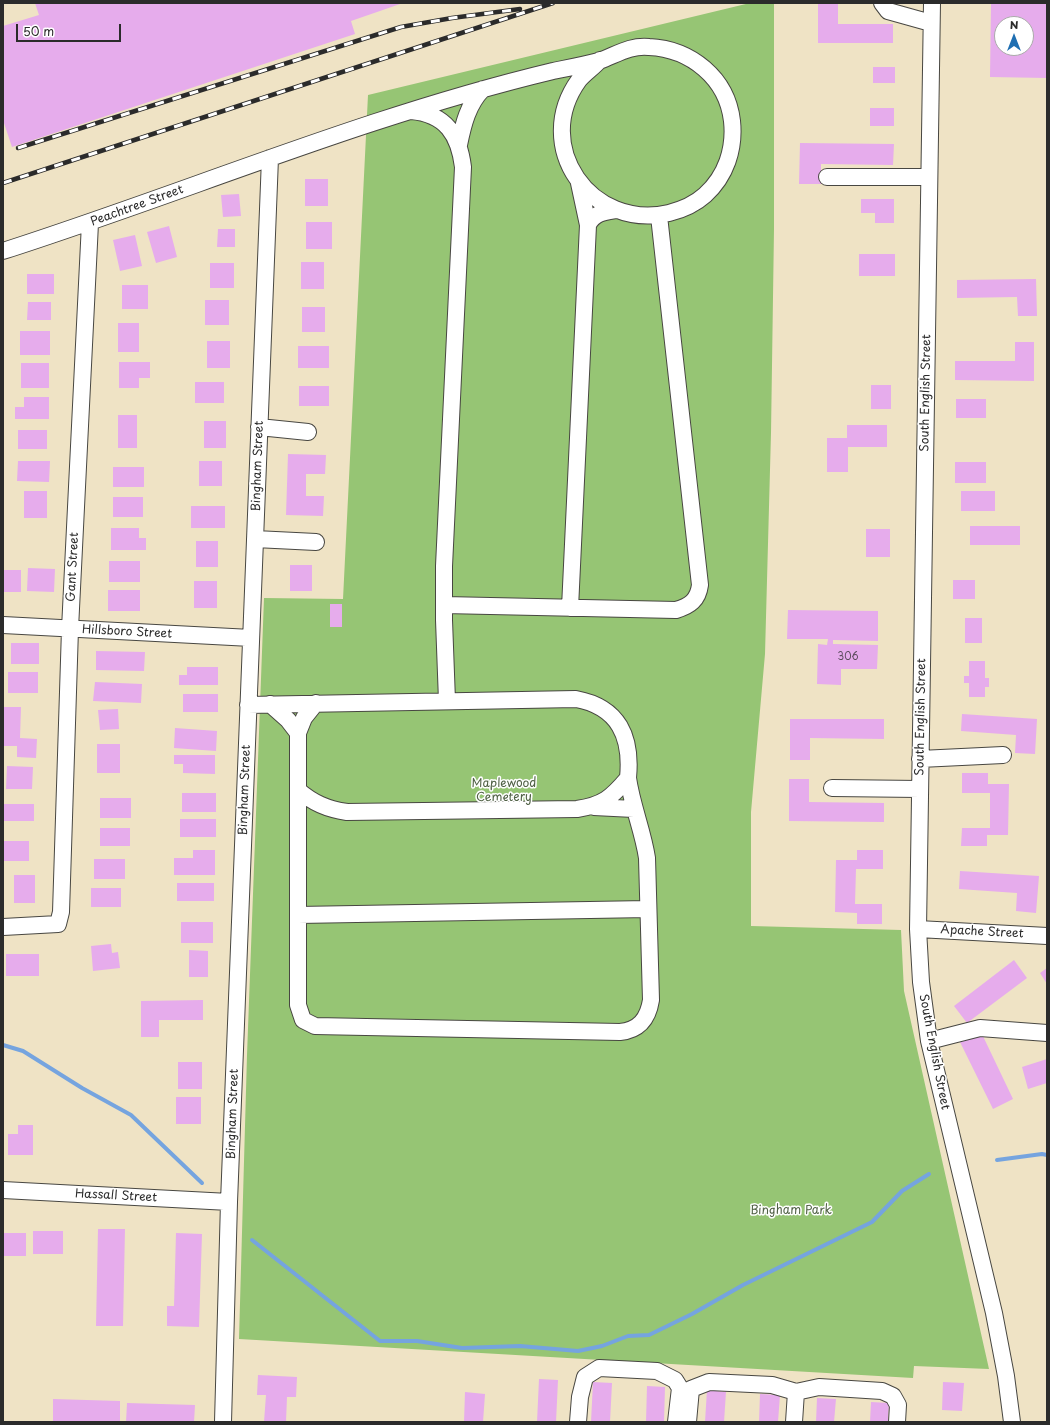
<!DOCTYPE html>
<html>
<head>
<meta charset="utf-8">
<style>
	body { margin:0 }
	#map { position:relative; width:1050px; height:1425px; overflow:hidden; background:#efe3c5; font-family:"Playpen Sans",sans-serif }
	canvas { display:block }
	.frame { position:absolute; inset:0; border:4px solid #2b2b2b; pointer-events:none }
	.north { position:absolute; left:994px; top:16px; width:40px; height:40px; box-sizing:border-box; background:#fff; border:1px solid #aaa; border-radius:50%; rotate:0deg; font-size:11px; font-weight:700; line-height:16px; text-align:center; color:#2b2b2b }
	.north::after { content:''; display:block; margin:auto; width:14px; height:18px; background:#1f6fb2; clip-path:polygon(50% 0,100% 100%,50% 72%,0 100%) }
	.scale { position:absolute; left:16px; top:24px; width:105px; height:18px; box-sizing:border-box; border:2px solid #2b2b2b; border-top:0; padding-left:5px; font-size:12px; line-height:14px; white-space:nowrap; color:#2b2b2b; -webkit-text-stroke:3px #fff; paint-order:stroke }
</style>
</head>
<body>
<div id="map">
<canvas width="1050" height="1425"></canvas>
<div class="frame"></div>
<div class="north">N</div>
<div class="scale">50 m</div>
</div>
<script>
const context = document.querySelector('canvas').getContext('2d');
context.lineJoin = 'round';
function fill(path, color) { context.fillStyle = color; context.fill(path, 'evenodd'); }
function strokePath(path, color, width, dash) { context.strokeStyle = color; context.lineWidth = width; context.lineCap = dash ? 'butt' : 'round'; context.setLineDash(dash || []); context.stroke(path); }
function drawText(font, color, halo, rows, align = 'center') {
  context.font = font + ' "Playpen Sans",sans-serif'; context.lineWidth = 3; context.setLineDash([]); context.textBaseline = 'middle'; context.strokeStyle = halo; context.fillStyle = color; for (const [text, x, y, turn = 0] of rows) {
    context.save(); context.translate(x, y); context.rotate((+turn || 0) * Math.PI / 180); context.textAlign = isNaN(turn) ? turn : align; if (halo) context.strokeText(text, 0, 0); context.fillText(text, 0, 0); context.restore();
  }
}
const green = new Path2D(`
	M 750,3 L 774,3 L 774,229 L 771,433 L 765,654 L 751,812 L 751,926 L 901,930 L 904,991 L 989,1369 L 914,1366 L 913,1378 L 239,1339 L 247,1055 L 264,598 L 343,599 L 368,95 Z`);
const stream = new Path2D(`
	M 3,1045 L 23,1051 L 82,1088 L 131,1115 L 202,1183
	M 997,1160 L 1042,1154 L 1047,1155
	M 252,1240 L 380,1341 L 417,1341 L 462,1348 L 520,1346 L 578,1351 L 602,1346 L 628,1336 L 649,1335 L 692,1314 L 743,1285 L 872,1222 L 902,1191 L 929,1174`);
const building = new Path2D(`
	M 35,3 L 403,3 L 351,21 L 355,34 L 12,147 L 3,120 L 3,26 L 39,15 Z
	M 818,3 L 838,3 L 838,24 L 893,24 L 893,43 L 818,43 Z
	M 991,3 L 1047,3 L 1047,78 L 990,77 ZM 1002,24 L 1026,24 L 1026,48 L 1002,48 Z
	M 873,67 L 895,67 L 895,83 L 873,83 Z
	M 870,108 L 894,108 L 894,126 L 870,126 Z
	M 800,143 L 894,144 L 893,165 L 821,164 L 821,184 L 799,184 Z
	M 305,179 L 328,179 L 328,206 L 305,206 Z
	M 239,194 L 241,216 L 223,217 L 221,195 Z
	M 861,199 L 894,199 L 894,223 L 875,223 L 875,213 L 861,213 Z
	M 306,222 L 332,222 L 332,249 L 306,249 Z
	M 169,226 L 177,257 L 156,263 L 147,232 Z
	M 218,229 L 235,229 L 235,247 L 217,247 Z
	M 135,235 L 142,266 L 120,271 L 113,240 Z
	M 859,254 L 895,254 L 895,276 L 859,276 Z
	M 301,262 L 324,262 L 324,289 L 301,289 Z
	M 210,263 L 234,263 L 234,288 L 210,288 Z
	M 27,274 L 54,274 L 54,294 L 27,294 Z
	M 1036,279 L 1037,316 L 1018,316 L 1017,297 L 957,298 L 957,280 Z
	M 122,285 L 148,285 L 148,309 L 122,309 Z
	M 205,300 L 229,300 L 229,325 L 205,325 Z
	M 28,302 L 51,302 L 51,320 L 27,320 Z
	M 302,307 L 325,307 L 325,332 L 302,332 Z
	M 118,323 L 139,323 L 139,352 L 118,352 Z
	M 20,331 L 50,331 L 50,355 L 20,355 Z
	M 207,341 L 230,341 L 230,368 L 207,368 Z
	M 1015,342 L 1034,342 L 1034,381 L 955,380 L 955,361 L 1015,361 Z
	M 298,346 L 329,346 L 329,368 L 298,368 Z
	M 119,362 L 150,362 L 150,378 L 139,378 L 139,388 L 119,388 Z
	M 21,363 L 49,363 L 49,388 L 21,388 Z
	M 195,382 L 224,382 L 224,403 L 195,403 Z
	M 871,385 L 891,385 L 891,409 L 871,409 Z
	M 299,386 L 329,386 L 329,406 L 299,406 Z
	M 24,397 L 49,397 L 49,419 L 15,419 L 15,407 L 24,407 Z
	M 956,399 L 986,399 L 986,418 L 956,418 Z
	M 118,415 L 137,415 L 137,448 L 118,448 Z
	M 204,421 L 226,421 L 226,448 L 204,448 Z
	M 847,425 L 887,425 L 887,447 L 848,447 L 848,472 L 827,472 L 827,438 L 847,438 Z
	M 18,430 L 47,430 L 47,449 L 18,449 Z
	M 288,454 L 326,455 L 325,474 L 306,474 L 306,496 L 324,496 L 323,516 L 286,515 Z
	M 18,461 L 50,461 L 49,482 L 17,481 Z
	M 199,461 L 222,461 L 222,486 L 199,486 Z
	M 955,462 L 986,462 L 986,483 L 955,483 Z
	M 113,467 L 144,467 L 144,487 L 113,487 Z
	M 24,491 L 47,491 L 47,518 L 24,518 Z
	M 961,491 L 995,491 L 995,511 L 961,511 Z
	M 113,497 L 143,497 L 143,517 L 113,517 Z
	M 191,506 L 225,506 L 225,528 L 191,528 Z
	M 970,526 L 1020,526 L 1020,545 L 970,545 Z
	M 111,528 L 139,528 L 139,538 L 146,538 L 146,550 L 111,550 Z
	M 866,529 L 890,529 L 890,557 L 866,557 Z
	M 196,541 L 218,541 L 218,567 L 196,567 Z
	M 109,561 L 140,561 L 140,582 L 109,582 Z
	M 290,565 L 312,565 L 312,591 L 290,591 Z
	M 28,568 L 55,569 L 54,592 L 27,591 Z
	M 3,570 L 21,570 L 21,592 L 3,592 Z
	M 953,580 L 975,580 L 975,599 L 953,599 Z
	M 194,581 L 217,581 L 217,608 L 194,608 Z
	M 108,590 L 140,590 L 140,611 L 108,611 Z
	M 330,604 L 342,604 L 342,627 L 330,627 Z
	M 788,610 L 878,611 L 878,641 L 833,640 L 833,644 L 878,645 L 877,669 L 841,669 L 841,685 L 817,684 L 818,644 L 827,645 L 828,639 L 787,639 Z
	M 965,618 L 982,618 L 982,643 L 965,643 Z
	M 11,643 L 39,643 L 39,664 L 11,664 Z
	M 96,651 L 145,652 L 144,671 L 96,670 Z
	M 969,661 L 985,661 L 985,678 L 989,678 L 989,687 L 985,687 L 985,697 L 969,697 L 969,683 L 964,683 L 964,676 L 969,676 Z
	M 187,667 L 218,667 L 218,685 L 179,685 L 179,675 L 187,675 Z
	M 8,672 L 38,672 L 38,693 L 8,693 Z
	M 95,682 L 142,684 L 141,703 L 93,701 Z
	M 183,694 L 218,694 L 218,712 L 183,712 Z
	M 3,707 L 21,707 L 20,738 L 37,739 L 36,758 L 17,757 L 17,746 L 3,746 Z
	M 118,709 L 119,729 L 100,730 L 98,710 Z
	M 962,714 L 1037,719 L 1035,754 L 1015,753 L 1016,735 L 961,731 Z
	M 790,719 L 884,719 L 884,739 L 810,738 L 810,760 L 790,760 Z
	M 175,728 L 217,731 L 216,751 L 174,748 Z
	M 97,744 L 120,744 L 120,773 L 97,773 Z
	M 174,755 L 215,755 L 215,774 L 183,773 L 183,764 L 174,764 Z
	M 7,766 L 33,767 L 32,789 L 6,789 Z
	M 962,773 L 988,773 L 988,784 L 1009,784 L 1008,835 L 987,835 L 987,846 L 961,846 L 962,828 L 990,828 L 990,793 L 962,793 Z
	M 789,779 L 809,779 L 809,802 L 884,803 L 884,822 L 789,821 Z
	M 182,793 L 216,793 L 216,812 L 182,812 Z
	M 100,798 L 131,798 L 131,818 L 100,818 Z
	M 4,804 L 34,804 L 34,821 L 4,821 Z
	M 180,819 L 216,819 L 216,837 L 180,837 Z
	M 100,828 L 130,828 L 130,846 L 100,846 Z
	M 3,841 L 29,841 L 29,861 L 3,861 Z
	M 193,850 L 215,850 L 215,875 L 174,875 L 174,858 L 193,858 Z
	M 857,850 L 883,850 L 883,869 L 856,869 L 855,904 L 882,904 L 882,924 L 857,924 L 857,913 L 835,912 L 836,860 L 857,860 Z
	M 94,859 L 125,859 L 125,879 L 94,879 Z
	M 960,871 L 1039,876 L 1036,913 L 1016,911 L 1017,893 L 959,889 Z
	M 14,875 L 35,875 L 35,903 L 14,903 Z
	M 177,883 L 214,883 L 214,901 L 177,901 Z
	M 91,888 L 121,888 L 121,907 L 91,907 Z
	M 181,922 L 213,922 L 213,943 L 181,943 Z
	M 111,944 L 112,953 L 118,952 L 120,968 L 93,971 L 91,946 Z
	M 189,950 L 208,951 L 208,977 L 189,977 Z
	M 6,954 L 39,954 L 39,976 L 6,976 Z
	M 1014,960 L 1027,978 L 967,1023 L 954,1006 Z
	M 1047,968 L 1047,984 L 1040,973 Z
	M 203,1000 L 203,1020 L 159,1020 L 159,1037 L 141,1037 L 141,1001 Z
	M 981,1032 L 1013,1099 L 993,1109 L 960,1042 Z
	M 1047,1059 L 1047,1083 L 1028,1089 L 1022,1067 Z
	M 178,1062 L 202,1062 L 202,1089 L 178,1089 Z
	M 176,1097 L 201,1097 L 201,1124 L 176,1124 Z
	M 18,1125 L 33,1125 L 33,1155 L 8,1155 L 8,1134 L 18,1134 Z
	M 98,1229 L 125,1229 L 123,1326 L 96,1326 Z
	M 33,1231 L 63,1231 L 63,1254 L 33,1254 Z
	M 3,1233 L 26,1233 L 26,1256 L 3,1256 Z
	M 176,1233 L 202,1234 L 199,1327 L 167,1326 L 167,1306 L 174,1306 Z
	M 258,1375 L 297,1377 L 296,1397 L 287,1397 L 286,1422 L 264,1422 L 266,1395 L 257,1395 Z
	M 539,1379 L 558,1380 L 556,1422 L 537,1422 Z
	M 593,1382 L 612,1383 L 610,1422 L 591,1422 Z
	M 943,1382 L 964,1383 L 962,1411 L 942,1410 Z
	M 647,1386 L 665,1387 L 664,1422 L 646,1422 Z
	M 707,1390 L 726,1392 L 724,1422 L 705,1422 Z
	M 465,1392 L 485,1394 L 483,1422 L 464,1422 Z
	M 760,1394 L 780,1395 L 778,1422 L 759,1422 Z
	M 817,1398 L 836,1399 L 834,1422 L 816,1422 Z
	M 53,1399 L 120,1401 L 120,1422 L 53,1422 Z
	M 871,1402 L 889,1403 L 888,1422 L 870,1422 Z
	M 127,1403 L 195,1405 L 194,1422 L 126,1422 Z`);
const minor = new Path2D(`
	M 882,3 L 888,11 L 931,23
	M 932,3 L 918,929 L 921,982 L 929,1041 L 994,1313 L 1006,1376 L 1012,1422
	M 411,111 C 446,114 459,135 463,167 L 444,566 L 444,620 L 447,701
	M 459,145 C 463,125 468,104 483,89
	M 827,177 L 929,177
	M 579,183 L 588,225
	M 3,251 C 187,192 365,116 553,71 C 568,68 584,65 599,61 C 616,55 630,45 649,47 C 691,49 727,78 732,121 C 735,149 726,176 705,195 C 695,204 681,210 669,213 C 591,231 531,146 579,80 C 585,73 594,67 600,60
	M 259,427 L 308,432
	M 255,539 L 316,542
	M 444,605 L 676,610 C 690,606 698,600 700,585 L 659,216
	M 570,608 L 588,225 C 594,213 604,212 616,210
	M 3,625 L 251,638
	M 316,703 L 304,718 L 298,733 L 298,1005 L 303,1020 L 315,1026 L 620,1032 C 639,1030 648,1019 651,1000 L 647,858 C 643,831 632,806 628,778
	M 270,704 L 288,720 L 298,733
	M 248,705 L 576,699 C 619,707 632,737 628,778 C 611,798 603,805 577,809 L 347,812 C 327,809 313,803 298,790
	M 920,759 L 1003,755
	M 832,788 L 920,789
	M 594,807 L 634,809
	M 298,915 L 648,909
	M 3,927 L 58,924 L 61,912 L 70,629 L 90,223
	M 918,929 L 1047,936
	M 929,1041 L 980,1028 L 1047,1033
	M 3,1190 L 229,1202
	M 223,1422 L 229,1202 L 270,158
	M 578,1422 L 580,1397 L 585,1377 L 599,1368 L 657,1371 L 675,1380 L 680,1388 L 676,1422
	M 688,1422 L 691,1389 L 709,1382 L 772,1385 L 796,1392
	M 794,1422 L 796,1392 L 819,1387 L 882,1391 L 893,1396 L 898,1405 L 897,1422`);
const rail = new Path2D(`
	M 18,148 L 401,27 L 452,18 L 520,9
	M 3,183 L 553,3`);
const numberNames = [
	["306",848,657]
];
const streetNames = [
	["Peachtree Street",137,206,-20],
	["South English Street",926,393,-89],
	["Bingham Street",258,466,-88],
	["Gant Street",73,567,-87],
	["Hillsboro Street",127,632,3],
	["South English Street",921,717,-89],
	["Bingham Street",245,790,-88],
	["Apache Street",982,932,3],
	["South English Street",934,1052,79],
	["Bingham Street",233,1114,-88],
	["Hassall Street",116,1196,3]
];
const parkNames = [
	["Maplewood",504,784],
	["Cemetery",504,798],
	["Bingham Park",791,1211]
];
fill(green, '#96c574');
strokePath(stream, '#75a4df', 4);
fill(building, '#e6acec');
strokePath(minor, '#484742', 18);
strokePath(minor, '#fff', 16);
strokePath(rail, '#2b2b2b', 4.5);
strokePath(rail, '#fff', 3, [9]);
drawText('10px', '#5a4b5b', null, numberNames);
drawText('12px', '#2b2b2b', '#fff', streetNames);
drawText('12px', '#506145', '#fff', parkNames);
</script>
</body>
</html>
